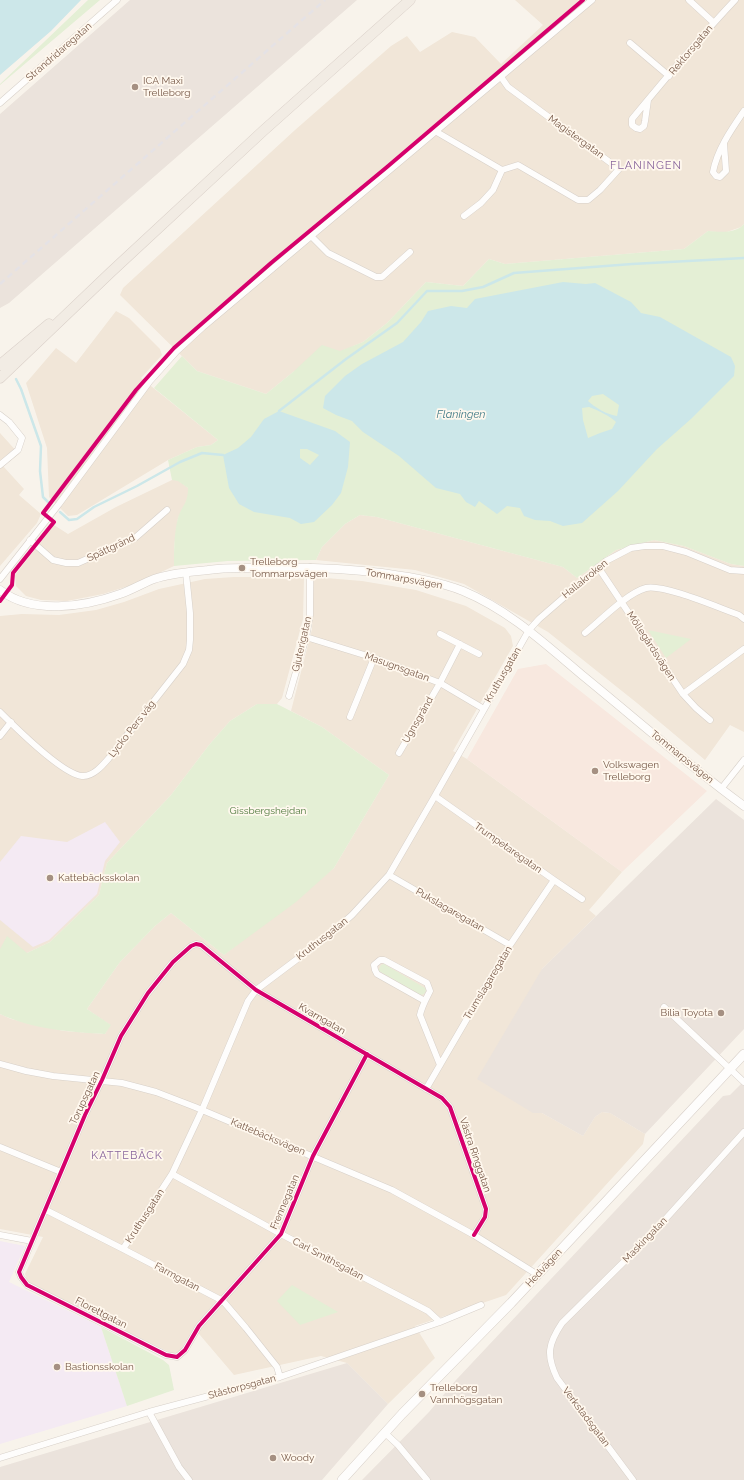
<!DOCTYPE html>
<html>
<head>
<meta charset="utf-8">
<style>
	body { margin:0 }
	canvas { display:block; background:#f8f3eb }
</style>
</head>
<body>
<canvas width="744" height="1480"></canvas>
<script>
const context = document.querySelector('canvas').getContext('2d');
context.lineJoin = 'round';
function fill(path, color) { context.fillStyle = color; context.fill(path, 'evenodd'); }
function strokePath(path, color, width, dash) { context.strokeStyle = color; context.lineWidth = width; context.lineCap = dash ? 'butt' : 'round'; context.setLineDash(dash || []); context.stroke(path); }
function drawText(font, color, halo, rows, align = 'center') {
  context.font = font + ' Raleway,sans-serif'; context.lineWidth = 3.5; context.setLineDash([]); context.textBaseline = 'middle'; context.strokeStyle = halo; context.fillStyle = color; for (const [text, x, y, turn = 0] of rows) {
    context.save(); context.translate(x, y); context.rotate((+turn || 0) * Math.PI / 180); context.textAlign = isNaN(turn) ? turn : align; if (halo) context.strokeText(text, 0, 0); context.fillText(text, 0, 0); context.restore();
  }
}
const residential = new Path2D(`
	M 515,0 L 744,0 L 744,224 L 741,227 L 724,233 L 708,231 L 684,249 L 505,264 L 489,259 L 463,286 L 426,282 L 387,323 L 363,342 L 293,372 L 266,394 L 197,371 L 120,295 L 123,288 L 295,130 L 391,46 L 407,36 L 420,52 L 452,32 L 475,37 L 501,64 L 543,25 Z
	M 116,311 L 129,318 L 160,349 L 162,355 L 141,378 L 218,440 L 211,445 L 197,447 L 168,460 L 77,515 L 68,516 L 49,497 L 47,448 L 26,383 L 56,348 L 76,363 Z
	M 0,433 L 19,454 L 3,466 L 24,489 L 19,495 L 41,514 L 37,523 L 0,566 Z
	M 172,480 L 178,480 L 188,488 L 188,498 L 178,518 L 174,547 L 174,566 L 138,583 L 103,594 L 67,601 L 41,600 L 26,596 L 16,586 L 15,575 L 54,525 L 68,534 L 116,507 Z
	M 360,515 L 377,517 L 563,567 L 577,578 L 616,550 L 654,540 L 684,546 L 731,564 L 744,566 L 744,732 L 730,725 L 705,760 L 637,703 L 548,632 L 464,584 L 415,570 L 316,560 L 322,547 L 345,524 Z
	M 234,577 L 304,577 L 303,619 L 282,698 L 277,704 L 257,704 L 230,721 L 209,745 L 171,795 L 107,863 L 99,895 L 50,942 L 27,953 L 0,949 L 0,616 L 22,614 L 59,615 L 96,610 L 124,602 L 159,589 L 205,579 Z
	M 314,577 L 362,581 L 416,590 L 466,606 L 505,628 L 511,636 L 513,646 L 453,751 L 467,759 L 622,872 L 589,910 L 596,916 L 542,969 L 533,1113 L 542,1113 L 583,1136 L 595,1117 L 602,1112 L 610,1113 L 645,1134 L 643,1144 L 506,1295 L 415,1326 L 435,1358 L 388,1404 L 347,1363 L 321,1356 L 234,1375 L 194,1328 L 180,1351 L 175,1355 L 28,1283 L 25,1274 L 43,1237 L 0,1229 L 0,1014 L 11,1019 L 64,1031 L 105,1034 L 110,1025 L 87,1009 L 120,962 L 155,926 L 171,913 L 224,955 L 334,868 L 389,775 L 322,727 L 291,711 L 312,629 Z`);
const commercial = new Path2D(`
	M 546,664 L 707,791 L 622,872 L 467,759 L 518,669 Z`);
const industrial = new Path2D(`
	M 130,0 L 357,0 L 9,303 L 0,308 L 0,114 Z
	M 716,799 L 744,820 L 744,1029 L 645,1134 L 610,1113 L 602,1112 L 595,1117 L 583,1136 L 542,1113 L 533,1113 L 477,1079 L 542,969 Z
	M 744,1081 L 744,1480 L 362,1480 L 429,1412 L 456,1380 L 723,1096 L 730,1095 Z
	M 347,1363 L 388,1404 L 322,1480 L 0,1480 L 0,1467 Z`);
const education = new Path2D(`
	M 105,822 L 120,842 L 105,861 L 97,894 L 49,940 L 33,947 L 0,920 L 0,862 L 21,836 L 67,842 Z
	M 0,1241 L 25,1246 L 9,1282 L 101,1327 L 127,1406 L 0,1444 Z`);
const green = new Path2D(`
	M 88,0 L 100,0 L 0,85 L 0,84 Z
	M 744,224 L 744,566 L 731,564 L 684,546 L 654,540 L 616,550 L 577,578 L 563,567 L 377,517 L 360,515 L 345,524 L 322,547 L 316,560 L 228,561 L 174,566 C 174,551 174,533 178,518 C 182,505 188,504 188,488 L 178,481 L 172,480 L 168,460 L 197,447 L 211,445 L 218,440 L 154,388 L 182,356 L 197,371 L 266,394 L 293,372 L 322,345 L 340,351 L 363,342 L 387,323 L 426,282 L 463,286 L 489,259 L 505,264 L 684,249 L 708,231 C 720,232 735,234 744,224 Z
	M 648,630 L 691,639 L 666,658 Z
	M 257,704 L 277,704 L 322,727 L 389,775 L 334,868 L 296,902 L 224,955 L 171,913 L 155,926 L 120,962 L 87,1009 L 111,1025 L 105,1034 C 70,1032 32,1029 0,1014 L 0,949 L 7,936 L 27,953 L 50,942 L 99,895 L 107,863 L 171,795 L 209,745 L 230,721 Z
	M 384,964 L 425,988 L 426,991 L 424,994 L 421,995 L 379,971 L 379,969 L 381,965 Z
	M 292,1285 L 338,1312 L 300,1325 L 277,1301 Z
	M 101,1327 L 163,1360 L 169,1365 L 174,1390 L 127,1406 Z`);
const water = new Path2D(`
	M 0,0 L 81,0 L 51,31 L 0,75 Z
	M 563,282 L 586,284 L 595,283 L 631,302 L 641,313 L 660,317 L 731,357 L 735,366 L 734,376 L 692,418 L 657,449 L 618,491 L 582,523 L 563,526 L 550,521 L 535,520 L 524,516 L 520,508 L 507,506 L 497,514 L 479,501 L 475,507 L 466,502 L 460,494 L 436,488 L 399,456 L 363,432 L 352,421 L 336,415 L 323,408 L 325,396 L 345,376 L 362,364 L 403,342 L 421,322 L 428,311 L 451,306 L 467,308 L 475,299 ZM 603,394 L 619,405 L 617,416 C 608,415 594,407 588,401 L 592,396 ZM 589,407 C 595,409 612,417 616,422 L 612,429 L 600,433 L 588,438 L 583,420 L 582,408 Z
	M 279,411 L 335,431 L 350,442 L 348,467 L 341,493 L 332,505 L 314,522 L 301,524 L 290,518 L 254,512 L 239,504 L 229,488 L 223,455 L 238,448 L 251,437 L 264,419 ZM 307,449 L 319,455 L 310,465 L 300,458 L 300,449 Z`);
const stream = new Path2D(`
	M 16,379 L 21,389 L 41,446 L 40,471 L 43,497 L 48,502
	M 279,411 L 346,359 L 397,323 L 427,291 L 462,291 L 483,287 L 514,273 L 632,264 L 744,258
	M 60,512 L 69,520 L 77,519 L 94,507 L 137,486 L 180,462 L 202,453 L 223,455`);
const minor = new Path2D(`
	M 689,0 L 713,22
	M 630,43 L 669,76
	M 648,100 L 645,121 L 644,126 L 640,129 L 636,128 L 632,125 L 632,119 C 665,79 699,38 735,0
	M 0,103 L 117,0
	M 435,131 L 502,170
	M 724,144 L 726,171 L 720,177 L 716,176 L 713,172 C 717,150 731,130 744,111
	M 464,216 L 481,203 L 493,190 L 502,170 L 518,165 L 578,200 L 588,200 L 600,190 L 619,169 L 508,87 L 501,77
	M 311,236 L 328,253 L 376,277 L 382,277 L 410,252
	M 0,415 L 9,422 L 22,438 L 18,450 L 0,465
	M 30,540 L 53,560 L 66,563 L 78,563 L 135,538 L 167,510
	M 598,567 L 683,694 L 696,708 L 710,720
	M 0,579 L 59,504 L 150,381 L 177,351 L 203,327 L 592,0
	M 585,633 C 600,621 627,593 646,588 C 664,584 719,608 739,615 L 744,619
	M 440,634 L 479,654
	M 306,637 L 374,658 L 440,683 L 484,709
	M 683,694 L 744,649
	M 289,696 L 306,637 L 310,615 L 310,567
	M 0,712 C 16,728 62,774 82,776 C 93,777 103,765 109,758 L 183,664 L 189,650 L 190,640 L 190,613 L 186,573
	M 350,717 L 374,658
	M 0,736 L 11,722
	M 399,753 L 440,683 L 460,644
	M 721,789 L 744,760
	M 435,796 L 554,880 L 582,899
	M 389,875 L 510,945
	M 425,1001 L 377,974 L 375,970 L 374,965 L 380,960 L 384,960 L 427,983 L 430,991 C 426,999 422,1006 420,1015 L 440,1065
	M 664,1007 L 744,1082
	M 367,1054 L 313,1156 L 281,1234 L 199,1326 L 185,1350 L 177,1357 L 166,1355 L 27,1285 L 21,1277 L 19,1272 L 85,1115 L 102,1080 L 121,1036 L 148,993 L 173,962 L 191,946 L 196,944 L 201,945 L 256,990 L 442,1098 L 450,1107 L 486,1209 L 485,1217 L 474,1235
	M 0,1064 L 26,1071 L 53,1076 L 122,1083 L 156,1092 L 195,1107 L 392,1190 L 474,1235 L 538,1275
	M 426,1089 L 510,945 L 554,880
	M 0,1147 L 61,1172
	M 172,1174 L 281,1234 L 428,1311 L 440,1322
	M 46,1210 L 123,1249 L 223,1301 L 246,1328 L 277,1367 L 280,1377
	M 0,1235 L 32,1241
	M 123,1249 L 172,1174 L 202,1110 L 248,1001 L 256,990 L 328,936 L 352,915 L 389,875 L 432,801 L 529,630 L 539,619 L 606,561 L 631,548 L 645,546 L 663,546 L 686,552 L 730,570 L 744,571
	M 149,1412 L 179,1467 L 189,1480
	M 385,1433 L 398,1445 L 427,1480
	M 0,1458 L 149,1412 L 280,1377 L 440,1322 L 481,1305
	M 633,1480 L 557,1378 C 546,1355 548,1344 562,1323 L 651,1235 L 744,1132`);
const tertiary = new Path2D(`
	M 0,590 C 32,615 84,607 120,594 C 132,590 143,583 154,579 C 171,573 190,572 208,570 C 225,567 244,568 262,568 C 302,567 342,568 382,573 C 409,577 438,581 463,591 C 509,610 545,644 582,675 C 636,719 688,765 744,806`);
const secondary = new Path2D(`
	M 342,1480 L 402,1414 L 511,1303 L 744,1054`);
const trunk = new Path2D(`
	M 0,365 L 49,324
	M 0,378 L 111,272 L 263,131 L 410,0`);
const rail = new Path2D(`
	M 0,284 L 325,0`);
const cycleway = new Path2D(`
	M 0,601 L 12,585 L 13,573 L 54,522 L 43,513 L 136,390 L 174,348 L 271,263 L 387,167 L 583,0
	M 367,1054 L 313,1156 L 281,1234 L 199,1326 L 185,1350 L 177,1357 L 166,1355 L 27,1285 L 21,1277 L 19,1272 L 85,1115 L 102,1080 L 121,1036 L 148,993 L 173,962 L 191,946 L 196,944 L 201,945 L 256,990 L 442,1098 L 450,1107 L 486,1209 L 485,1217 L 474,1235`);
const markers = [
	[135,87,4,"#a59082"],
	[242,568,4,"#a59082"],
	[595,771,4,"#a59082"],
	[50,878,4,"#a59082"],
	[721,1013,4,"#a59082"],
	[57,1367,4,"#a59082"],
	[422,1394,4,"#a59082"],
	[273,1458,4,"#a59082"]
];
const streetNames = [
	["Rektorsgatan",691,50,-50],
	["Strandridaregatan",59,52,-41],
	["Magistergatan",576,137,36],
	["Spättgränd",111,548,-25],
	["Tommarpsvägen",404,579,10],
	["Hallakroken",585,579,-39],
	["Gjuterigatan",302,644,-77],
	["Möllegårdsvägen",651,646,57],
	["Masugnsgatan",397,667,20],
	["Kruthusgatan",503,675,-60],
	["Ugnsgränd",418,720,-60],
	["Lycko Pers väg",132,729,-52],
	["Tommarpsvägen",682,757,39],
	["Trumpetaregatan",508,848,35],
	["Pukslagaregatan",450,910,30],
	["Kruthusgatan",322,939,-38],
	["Trumslagaregatan",488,983,-59],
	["Kvarngatan",322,1019,30],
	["Torupsgatan",85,1098,-65],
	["Kattebäcksvägen",268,1137,23],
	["Västra Ringgatan",475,1155,71],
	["Frennegatan",285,1202,-67],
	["Kruthusgatan",145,1216,-57],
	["Maskingatan",645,1240,-46],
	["Carl Smithsgatan",328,1259,28],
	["Hedvägen",544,1268,-47],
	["Farmgatan",177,1277,28],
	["Florettgatan",101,1313,27],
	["Ståstorpsgatan",242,1387,-15],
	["Verkstadsgatan",586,1417,53]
];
const poiNames = [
	["ICA Maxi",143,81],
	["Trelleborg",143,93],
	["Trelleborg",250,562],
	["Tommarpsvägen",250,574],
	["Volkswagen",603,765],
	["Trelleborg",603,777],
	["Kattebäcksskolan",58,878],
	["Bilia Toyota",713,1013,"right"],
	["Bastionsskolan",65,1367],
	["Trelleborg",430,1388],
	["Vannhögsgatan",430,1400],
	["Woody",281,1458]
];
const parkNames = [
	["Gissbergshejdan",268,811]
];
const neighbourhoodNames = [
	["FLANINGEN",646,166],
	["KATTEBÄCK",127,1156]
];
const waterNames = [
	["Flaningen",461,415]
];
fill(residential, '#f1e6d8');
fill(commercial, '#f8e8df');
fill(industrial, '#ebe3dc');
fill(education, '#f4eaf3');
fill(green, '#e4efd5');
fill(water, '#cce7e9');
strokePath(stream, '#cce7e9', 2.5);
strokePath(minor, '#d7d0c9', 7);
strokePath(tertiary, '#d7d0c9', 9);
strokePath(secondary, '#d7cfc8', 10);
strokePath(trunk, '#dad0c9', 11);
strokePath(minor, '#fefdfc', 6);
strokePath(tertiary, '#fefdfc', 8);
strokePath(secondary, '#fefdfc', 9);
strokePath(trunk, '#f2ece4', 10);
strokePath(rail, '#e5e2e5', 2.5, [6, 4]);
strokePath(cycleway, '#d6006c', 4);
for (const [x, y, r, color] of markers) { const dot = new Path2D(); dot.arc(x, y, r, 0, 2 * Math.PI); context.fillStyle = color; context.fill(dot); strokePath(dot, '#fff8ee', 1.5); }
drawText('10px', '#785a49', '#fff8ee', streetNames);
drawText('10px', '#785a49', '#fff8ee', poiNames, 'left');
drawText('10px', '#4f793e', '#fff8ee', parkNames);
context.letterSpacing = '1px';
drawText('11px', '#89659c', '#fff8ee', neighbourhoodNames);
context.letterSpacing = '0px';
drawText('italic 11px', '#3f7a86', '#fff8ee', waterNames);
</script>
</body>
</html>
